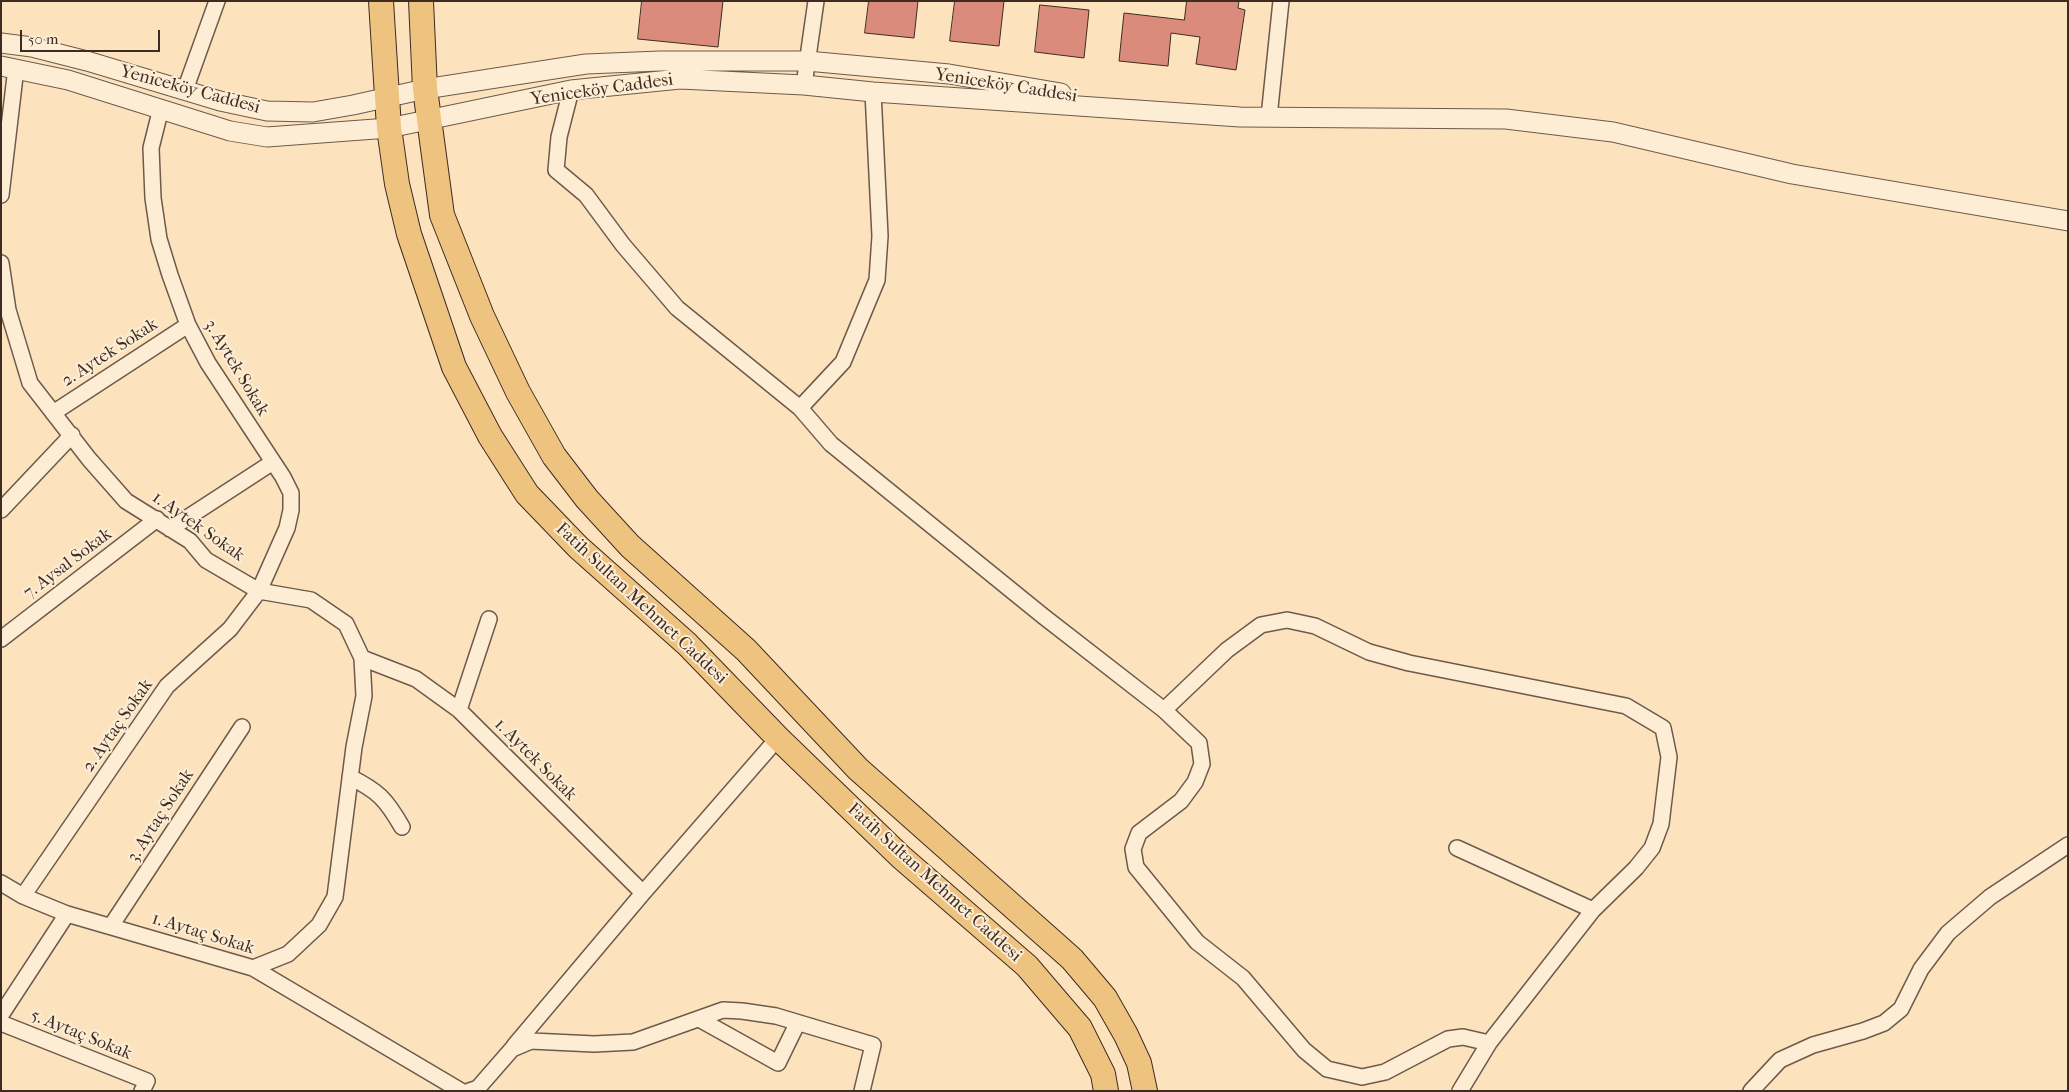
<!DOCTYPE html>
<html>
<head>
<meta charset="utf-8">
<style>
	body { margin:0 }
	#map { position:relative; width:2069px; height:1092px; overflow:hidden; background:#fce3be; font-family:"IM FELL French Canon",serif }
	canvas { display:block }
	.frame { position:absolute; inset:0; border:2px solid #3e2c23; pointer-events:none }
	.scale { position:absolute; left:20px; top:30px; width:140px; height:22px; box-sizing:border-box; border:2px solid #3e2c23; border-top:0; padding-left:6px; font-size:15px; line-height:18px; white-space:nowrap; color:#3e2c23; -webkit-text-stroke:4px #fdedd5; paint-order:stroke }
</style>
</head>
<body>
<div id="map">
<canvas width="2069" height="1092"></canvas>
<div class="frame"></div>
<div class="scale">50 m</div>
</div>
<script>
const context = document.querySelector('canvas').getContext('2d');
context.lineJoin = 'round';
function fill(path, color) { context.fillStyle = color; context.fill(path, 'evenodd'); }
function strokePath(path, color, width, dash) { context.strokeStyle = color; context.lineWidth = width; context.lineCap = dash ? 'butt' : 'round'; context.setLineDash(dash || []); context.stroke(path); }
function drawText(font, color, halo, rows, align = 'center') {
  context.font = font + ' "IM FELL French Canon",serif'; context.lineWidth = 4; context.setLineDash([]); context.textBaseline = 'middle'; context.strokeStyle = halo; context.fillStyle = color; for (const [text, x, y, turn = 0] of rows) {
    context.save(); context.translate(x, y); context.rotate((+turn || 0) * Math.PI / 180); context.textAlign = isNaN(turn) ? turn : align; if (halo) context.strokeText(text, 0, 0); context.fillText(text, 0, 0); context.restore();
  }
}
const building = new Path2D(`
	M 642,1 L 723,1 L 718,47 L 638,39 Z
	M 869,1 L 918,1 L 914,38 L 865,33 Z
	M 955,1 L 1004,1 L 999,46 L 950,41 Z
	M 1187,1 L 1239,1 L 1238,8 L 1245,10 L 1236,70 L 1196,64 L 1200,37 L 1171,33 L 1168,66 L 1119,61 L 1124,13 L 1184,20 Z
	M 1040,5 L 1089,10 L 1084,58 L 1035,52 Z`);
const minor = new Path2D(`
	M 804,85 L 816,1
	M 185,90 L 217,1
	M 571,90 L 559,137 L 556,170 L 586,195 L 623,245 L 677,308 L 800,408 L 831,444 L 1043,616 L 1164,710 L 1199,743 L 1202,764 L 1195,782 L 1181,801 L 1139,833 L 1133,849 L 1136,867 L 1197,942 L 1243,978 L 1304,1050 L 1327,1069 L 1362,1077 L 1385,1072 L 1448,1039 L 1463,1037 L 1489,1043
	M 1269,117 L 1281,1
	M 1,195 L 16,68
	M 1,263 L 8,310 L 30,383 L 89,459 L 126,501 L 190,541 L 206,560 L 259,591 L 311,600 L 346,624 L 362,658 L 416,679 L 459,710 L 643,893
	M 800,408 L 843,362 L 877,280 L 880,236 L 873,92
	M 53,413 L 188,325
	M 1,510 L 72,435
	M 170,529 L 273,462
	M 1,639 L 157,519
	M 459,710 L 489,619
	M 1164,710 L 1227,650 L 1261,625 L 1287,620 L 1315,626 L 1369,652 L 1409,663 L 1626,706 L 1663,728 L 1669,757 L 1661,824 L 1652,848 L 1636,868 L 1593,910 L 1489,1043 L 1460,1091
	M 350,777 C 378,791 386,799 402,827
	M 1457,848 L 1593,910
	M 1,883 L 23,896 L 67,914 L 253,968 L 461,1091
	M 23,896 L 167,686 L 230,629 L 259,591 L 287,528 L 291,510 L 291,493 L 283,477 L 208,363 L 188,325 L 170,275 L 159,239 L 153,198 L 151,148 L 161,108
	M 111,926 L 242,727
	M 253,968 L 288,954 L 319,925 L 335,897 L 354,747 L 364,696 L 362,658
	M 1,1015 L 67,914
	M 699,1019 L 778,1063 L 797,1024
	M 1,1023 L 147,1081 L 142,1091
	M 514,1046 L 643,893 L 778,738
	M 469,1091 L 478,1088 L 512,1049 L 531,1041 L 594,1044 L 633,1042 L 723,1010 L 742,1011 L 776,1016 L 873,1045 L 862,1091
	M 1751,1091 L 1780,1060 L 1813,1045 L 1863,1031 L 1884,1023 L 1901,1009 L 1921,969 L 1948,933 L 1990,897 L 2068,845`);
const tertiary = new Path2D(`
	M 1,43 L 32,47 L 87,61 L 220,101 L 267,111 L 313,112 L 353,105 L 425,89 L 586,64 L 660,61 L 807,61 L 949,74 L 1061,93
	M 1,66 L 68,80 L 230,131 L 267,137 L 389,128 L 571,90 L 680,79 L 804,85 L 873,92 L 1240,117 L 1506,119 L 1613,132 L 1792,174 L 2068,221`);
const primary = new Path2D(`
	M 381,1 L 389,128 L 397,184 L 409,234 L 454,367 L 490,436 L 527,494 L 578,547 L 687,644 L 778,738 L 901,857 L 1027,966 L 1080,1028 L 1103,1074 L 1106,1091
	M 421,1 L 425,89 L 442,215 L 482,316 L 518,392 L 554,456 L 587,499 L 630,546 L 746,650 L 858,769 L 1072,959 L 1105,998 L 1126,1035 L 1139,1063 L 1145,1091`);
const streetNames = [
	["Yeniceköy Caddesi",1006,86,9],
	["Yeniceköy Caddesi",190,90,15],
	["Yeniceköy Caddesi",602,90,-8],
	["2. Aytek Sokak",110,353,-33],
	["3. Aytek Sokak",236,368,59],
	["1. Aytek Sokak",198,527,35],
	["7. Aysal Sokak",68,564,-37],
	["Fatih Sultan Mehmet Caddesi",641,604,43],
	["2. Aytaç Sokak",118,726,-55],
	["1. Aytek Sokak",535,760,45],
	["3. Aytaç Sokak",161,816,-57],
	["Fatih Sultan Mehmet Caddesi",934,883,42],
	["1. Aytaç Sokak",203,934,17],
	["5. Aytaç Sokak",81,1035,22]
];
fill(building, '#db8b7c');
strokePath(building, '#3e2c23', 1);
strokePath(minor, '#6e5a4a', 18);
strokePath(tertiary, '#6e5a4a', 21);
strokePath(primary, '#3e2c23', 26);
strokePath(minor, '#fdedd5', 15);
strokePath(tertiary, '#fdedd5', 19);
strokePath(primary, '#eec27f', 24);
drawText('18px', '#3e2c23', '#fdedd5', streetNames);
</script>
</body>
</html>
